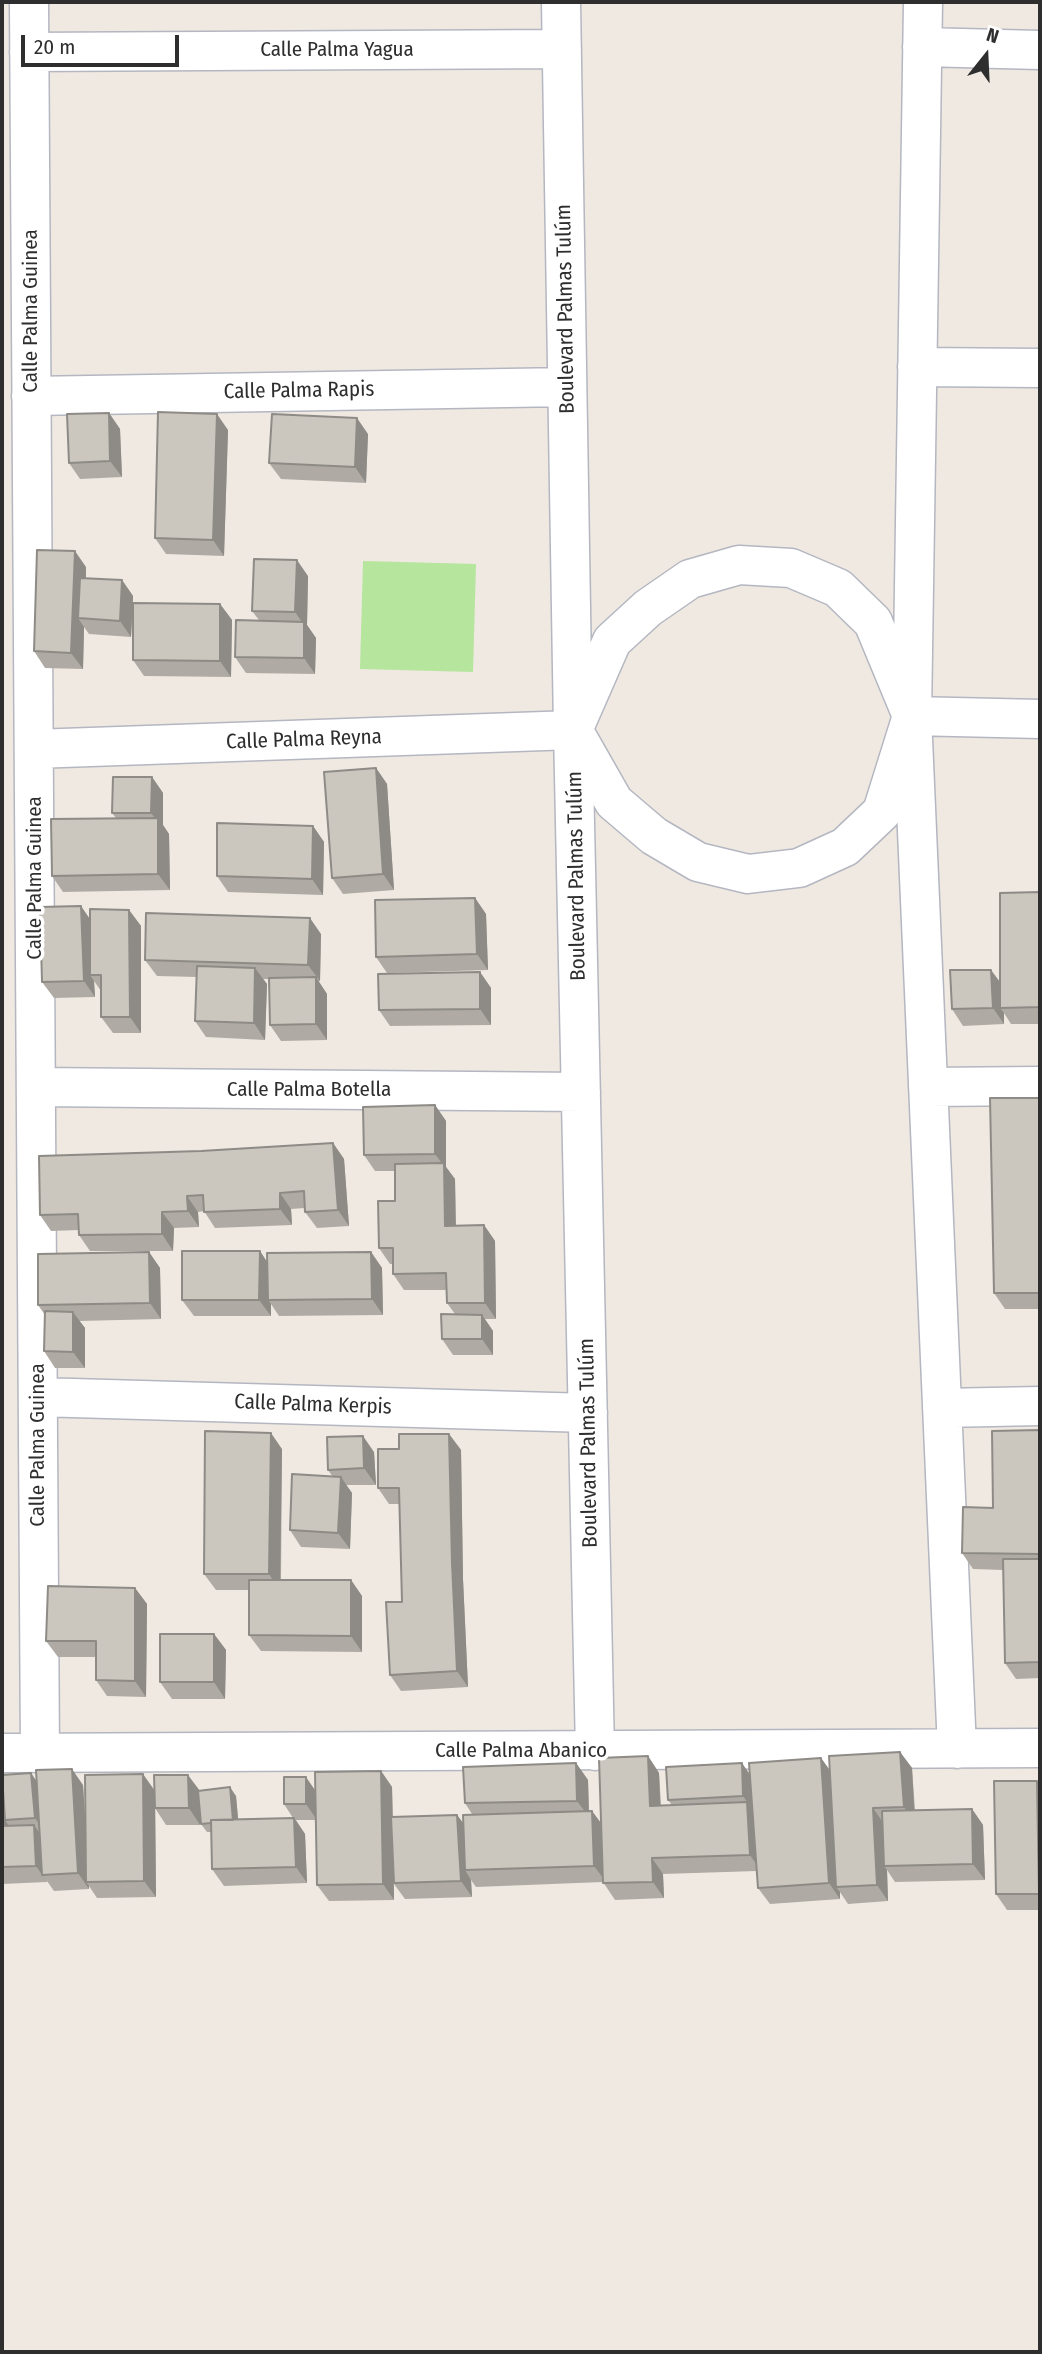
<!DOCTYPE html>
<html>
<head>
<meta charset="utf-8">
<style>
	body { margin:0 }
	#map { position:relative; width:1042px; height:2354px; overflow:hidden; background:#efe9e1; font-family:"Fira Sans Condensed",sans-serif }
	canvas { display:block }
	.frame { position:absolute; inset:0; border:4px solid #2e2e2e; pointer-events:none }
	.north { position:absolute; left:951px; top:21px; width:70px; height:70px; -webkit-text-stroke:5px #fff; paint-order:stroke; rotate:18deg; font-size:19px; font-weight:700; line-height:28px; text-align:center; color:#2e2e2e }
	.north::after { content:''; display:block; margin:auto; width:24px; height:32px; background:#2e2e2e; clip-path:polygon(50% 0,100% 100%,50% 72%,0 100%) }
	.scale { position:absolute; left:21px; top:35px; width:158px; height:32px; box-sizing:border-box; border:4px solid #2e2e2e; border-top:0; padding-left:9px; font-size:21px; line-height:24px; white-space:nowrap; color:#2e2e2e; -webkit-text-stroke:5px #fff; paint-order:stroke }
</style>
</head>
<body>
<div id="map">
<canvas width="1042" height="2354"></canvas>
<div class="frame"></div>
<div class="north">N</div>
<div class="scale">20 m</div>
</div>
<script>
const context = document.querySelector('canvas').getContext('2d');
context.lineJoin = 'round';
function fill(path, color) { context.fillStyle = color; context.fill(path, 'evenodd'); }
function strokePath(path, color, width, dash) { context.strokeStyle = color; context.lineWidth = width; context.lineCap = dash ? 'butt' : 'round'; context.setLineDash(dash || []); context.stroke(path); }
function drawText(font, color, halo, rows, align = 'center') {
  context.font = font + ' "Fira Sans Condensed",sans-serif'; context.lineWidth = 7; context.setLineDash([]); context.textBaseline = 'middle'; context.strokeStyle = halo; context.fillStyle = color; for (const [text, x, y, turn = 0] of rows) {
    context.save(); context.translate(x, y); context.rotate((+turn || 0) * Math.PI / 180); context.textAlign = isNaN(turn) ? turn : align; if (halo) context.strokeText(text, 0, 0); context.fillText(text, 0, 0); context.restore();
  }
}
const green = new Path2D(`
	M 363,561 L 476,564 L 473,672 L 360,669 Z`);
const street = new Path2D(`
	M 29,2 L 40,1753
	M 561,2 L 573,730 L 595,1751
	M 923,2 L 912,716 L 957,1749
	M 922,47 L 1040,50
	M 29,52 L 562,49
	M 917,367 L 1040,368
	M 31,396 L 567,387
	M 739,565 L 791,568 L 838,588 L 873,622 L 912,716 L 882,812 L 845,847 L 799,868 L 748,874 L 698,862 L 654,836 L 614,802 L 573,730 L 612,641 L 648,608 L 690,579 Z
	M 912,716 L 1040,719
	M 34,749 L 573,730
	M 36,1087 L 581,1092
	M 928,1087 L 1040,1086
	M 38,1397 L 588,1413
	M 942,1408 L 1040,1406
	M 2,1753 L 1040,1748`);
const wall = new Path2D(`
	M 109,413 L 120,429 L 122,477 L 80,479 L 69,463 Z
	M 228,430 L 224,556 L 166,554 L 155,538 Z
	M 368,434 L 366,483 L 281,479 L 269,463 Z
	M 86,567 L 86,578 L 122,580 L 133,596 L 133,603 L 220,604 L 232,620 L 231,677 L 144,676 L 133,660 L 133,606 L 131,637 L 89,634 L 84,627 L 83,669 L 45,668 L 34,651 Z
	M 308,576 L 307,625 L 316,638 L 315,674 L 246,673 L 235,657 L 259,620 L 252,611 Z
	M 376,768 L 387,784 L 394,890 L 343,894 L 332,878 Z
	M 152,777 L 163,793 L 163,825 L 169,834 L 170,890 L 63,892 L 52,876 L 116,818 L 112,813 Z
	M 313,826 L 324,842 L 323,895 L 228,892 L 217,876 Z
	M 1040,892 L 1040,1024 L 1011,1024 L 1004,1013 L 1004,1024 L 963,1026 L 952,1009 L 1000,982 Z
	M 475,898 L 486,914 L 488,970 L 387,973 L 376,957 Z
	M 129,910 L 141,926 L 141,1033 L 113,1033 L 101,1017 L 101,991 L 94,981 L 95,997 L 54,998 L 42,982 L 90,918 Z
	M 321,934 L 320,981 L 318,981 L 327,994 L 327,1040 L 281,1041 L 270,1025 L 269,979 L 263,979 L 267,984 L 265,1040 L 206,1037 L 195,1021 L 197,977 L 157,976 L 145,960 Z
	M 480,972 L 491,988 L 491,1025 L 390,1026 L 379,1010 Z
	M 1040,1098 L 1040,1309 L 1005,1309 L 994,1293 Z
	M 435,1105 L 446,1121 L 446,1167 L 455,1179 L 456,1226 L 484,1225 L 495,1241 L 496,1319 L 485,1319 L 493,1331 L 493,1355 L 453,1355 L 442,1339 L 455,1314 L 447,1303 L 446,1290 L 404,1290 L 393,1274 L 393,1264 L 390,1264 L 379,1248 L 395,1201 L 395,1171 L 375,1171 L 364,1155 Z
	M 333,1143 L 344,1159 L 349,1226 L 317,1228 L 305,1212 L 305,1208 L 291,1209 L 292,1225 L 215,1228 L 204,1211 L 198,1212 L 199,1227 L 174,1228 L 173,1251 L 90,1251 L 79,1235 L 79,1230 L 51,1231 L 40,1215 L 201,1151 Z
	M 260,1251 L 267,1262 L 371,1252 L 382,1268 L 383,1315 L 279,1316 L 271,1304 L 271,1316 L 194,1316 L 182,1300 Z
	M 149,1252 L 160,1268 L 161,1319 L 79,1321 L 85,1328 L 85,1368 L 55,1368 L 44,1351 L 45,1315 L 38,1305 Z
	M 1040,1430 L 1040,1678 L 1016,1679 L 1005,1663 L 1003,1570 L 973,1569 L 962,1553 L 993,1508 Z
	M 449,1434 L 461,1450 L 463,1579 L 468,1687 L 401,1691 L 390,1675 L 402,1602 L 399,1504 L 389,1504 L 378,1488 L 399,1449 Z
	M 282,1449 L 281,1580 L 351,1580 L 362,1596 L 362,1652 L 261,1651 L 249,1635 L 249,1590 L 216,1590 L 204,1574 Z
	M 374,1452 L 376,1485 L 346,1485 L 352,1493 L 350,1549 L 301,1547 L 290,1530 L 333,1477 L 328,1470 Z
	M 135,1588 L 147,1604 L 146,1697 L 107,1696 L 96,1680 L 96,1657 L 58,1657 L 46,1641 Z
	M 214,1634 L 226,1650 L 225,1699 L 172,1699 L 160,1682 Z
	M 900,1752 L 912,1768 L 915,1810 L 972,1809 L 983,1825 L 985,1880 L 895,1882 L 887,1870 L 888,1901 L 848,1904 L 840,1892 L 840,1899 L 770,1904 L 758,1888 L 757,1871 L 663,1874 L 664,1898 L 615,1900 L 603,1882 L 476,1887 L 471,1880 L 472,1897 L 405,1899 L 394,1884 L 394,1900 L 329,1901 L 317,1885 L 316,1820 L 296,1820 L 305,1834 L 307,1883 L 224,1886 L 212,1869 L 211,1832 L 207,1832 L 201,1824 L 200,1811 L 200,1825 L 166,1825 L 155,1808 L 155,1801 L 156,1897 L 97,1898 L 89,1886 L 89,1889 L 54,1891 L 47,1881 L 47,1882 L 2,1884 L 2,1782 L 37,1781 L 83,1785 L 86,1831 L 155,1790 L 199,1791 L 236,1796 L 238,1819 L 293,1818 L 284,1804 L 315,1790 L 381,1771 L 392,1787 L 393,1817 L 457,1815 L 463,1823 L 472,1814 L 465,1803 L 576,1763 L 588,1780 L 589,1811 L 592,1811 L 601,1824 L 648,1756 L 659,1773 L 661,1805 L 672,1805 L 668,1800 L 750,1775 L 821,1758 L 830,1770 Z
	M 1037,1781 L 1040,1786 L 1040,1910 L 1007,1910 L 996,1894 Z`);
const shadedWall = new Path2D(`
	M 109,413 L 120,429 L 122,477 L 110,461 Z
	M 217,414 L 228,430 L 224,556 L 213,540 Z
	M 357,418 L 368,434 L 366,483 L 355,467 Z
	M 75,551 L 86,567 L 85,618 L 78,618 L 84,627 L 83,669 L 71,653 Z
	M 297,560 L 308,576 L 307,625 L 316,638 L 315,674 L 304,658 L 304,625 L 295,612 Z
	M 122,580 L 133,596 L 131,637 L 120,621 Z
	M 220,604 L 232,620 L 231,677 L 220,661 Z
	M 376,768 L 387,784 L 394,890 L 383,874 Z
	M 152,777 L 163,793 L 163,825 L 169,834 L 170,890 L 158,874 L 158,822 L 151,813 Z
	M 313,826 L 324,842 L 323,895 L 312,879 Z
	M 475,898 L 486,914 L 488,970 L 477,954 Z
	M 81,906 L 92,922 L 90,975 L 94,981 L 95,997 L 84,981 Z
	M 129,910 L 141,926 L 141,1033 L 130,1017 Z
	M 310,918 L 321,934 L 320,981 L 308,965 Z
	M 255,968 L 267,984 L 265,1040 L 254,1023 Z
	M 991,970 L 1003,986 L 1000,1008 L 1004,1013 L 1004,1024 L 993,1008 Z
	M 480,972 L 491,988 L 491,1025 L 480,1009 Z
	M 316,977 L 327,994 L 327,1040 L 316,1024 Z
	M 435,1105 L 446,1121 L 446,1167 L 455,1179 L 456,1242 L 445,1226 L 444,1166 L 435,1154 Z
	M 333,1143 L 344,1159 L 349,1226 L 338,1210 Z
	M 280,1193 L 291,1209 L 292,1225 L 280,1209 Z
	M 187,1196 L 198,1212 L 199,1227 L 188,1211 Z
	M 162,1212 L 174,1228 L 173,1251 L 162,1234 Z
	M 484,1225 L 495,1241 L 496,1319 L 485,1303 Z
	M 260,1251 L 271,1268 L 268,1300 L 271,1304 L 271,1316 L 259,1300 Z
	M 149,1252 L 160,1268 L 161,1319 L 150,1303 Z
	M 371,1252 L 382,1268 L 383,1315 L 372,1299 Z
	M 73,1312 L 85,1328 L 85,1368 L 73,1352 Z
	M 482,1315 L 493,1331 L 493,1355 L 482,1339 Z
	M 271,1433 L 282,1449 L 280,1591 L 269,1574 Z
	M 449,1434 L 461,1450 L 463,1579 L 468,1687 L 457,1671 L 452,1563 Z
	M 363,1436 L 374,1452 L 376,1485 L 364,1468 Z
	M 341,1477 L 352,1493 L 350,1549 L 338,1533 Z
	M 351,1580 L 362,1596 L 362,1652 L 351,1636 Z
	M 135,1588 L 147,1604 L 146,1697 L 135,1681 Z
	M 214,1634 L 226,1650 L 225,1699 L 214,1682 Z
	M 900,1752 L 912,1768 L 915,1824 L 904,1807 Z
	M 648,1756 L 659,1773 L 661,1822 L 650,1806 Z
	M 821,1758 L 832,1774 L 836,1887 L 840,1892 L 840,1899 L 829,1883 Z
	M 576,1763 L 588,1780 L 589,1817 L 577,1801 Z
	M 742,1763 L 753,1779 L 754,1812 L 743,1796 Z
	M 72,1769 L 83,1785 L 89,1882 L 86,1882 L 89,1886 L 89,1889 L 78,1873 Z
	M 381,1771 L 392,1787 L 394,1900 L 383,1884 Z
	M 31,1773 L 42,1789 L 46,1834 L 35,1818 Z
	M 143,1774 L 155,1791 L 156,1897 L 144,1881 Z
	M 188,1775 L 200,1791 L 200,1825 L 189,1808 Z
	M 306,1777 L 317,1793 L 317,1820 L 306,1804 Z
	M 1037,1781 L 1040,1786 L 1040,1896 L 1039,1894 Z
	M 2,1782 L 5,1820 L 9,1826 L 2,1832 Z
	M 230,1787 L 236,1796 L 239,1829 L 233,1821 Z
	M 747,1802 L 758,1818 L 761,1871 L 750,1855 Z
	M 873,1808 L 884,1824 L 884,1866 L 887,1870 L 888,1901 L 877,1885 Z
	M 972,1809 L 983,1825 L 985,1880 L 973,1864 Z
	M 592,1811 L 604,1827 L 606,1882 L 594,1866 Z
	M 457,1815 L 469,1831 L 465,1870 L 471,1880 L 472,1897 L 461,1881 Z
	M 294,1818 L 305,1834 L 307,1883 L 296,1867 Z
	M 34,1825 L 45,1841 L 42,1875 L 47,1882 L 36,1866 Z
	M 652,1858 L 663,1874 L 664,1898 L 653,1882 Z`);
const building = new Path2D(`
	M 158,412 L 217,414 L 213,540 L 155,538 Z
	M 109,413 L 110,461 L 69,463 L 67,414 Z
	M 272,414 L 357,418 L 355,467 L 269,463 Z
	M 37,550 L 75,551 L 71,653 L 34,651 Z
	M 254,559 L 297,560 L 295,612 L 252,611 Z
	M 80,578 L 122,580 L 120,621 L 78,618 Z
	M 133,603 L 220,604 L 220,661 L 133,660 Z
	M 236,620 L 304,622 L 304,658 L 235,657 Z
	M 376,768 L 383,874 L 332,878 L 324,772 Z
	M 113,777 L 152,777 L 151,813 L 112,813 Z
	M 158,818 L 158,874 L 52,876 L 51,819 Z
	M 217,823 L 313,826 L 312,879 L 217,876 Z
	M 1040,892 L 1040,1007 L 1000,1008 L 1000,893 Z
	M 475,898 L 477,954 L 376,957 L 375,900 Z
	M 81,906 L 84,981 L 42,982 L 40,907 Z
	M 90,909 L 129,910 L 130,1017 L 101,1017 L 101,975 L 90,975 Z
	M 146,913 L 310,918 L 308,965 L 145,960 Z
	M 197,966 L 255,968 L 254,1023 L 195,1021 Z
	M 950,970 L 991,970 L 993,1008 L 952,1009 Z
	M 480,972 L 480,1009 L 379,1010 L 378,974 Z
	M 316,977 L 316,1024 L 270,1025 L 269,978 Z
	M 990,1098 L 1040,1098 L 1040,1293 L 994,1293 Z
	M 435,1105 L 435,1154 L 364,1155 L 363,1107 Z
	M 333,1143 L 338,1210 L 305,1212 L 304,1191 L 280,1193 L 280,1209 L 204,1212 L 203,1195 L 187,1196 L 188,1211 L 162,1212 L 162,1234 L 79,1235 L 78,1214 L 40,1215 L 39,1156 L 201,1151 Z
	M 444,1163 L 445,1226 L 484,1225 L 485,1303 L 447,1303 L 446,1273 L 393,1274 L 393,1248 L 379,1248 L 378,1201 L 395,1201 L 395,1164 Z
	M 182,1251 L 260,1251 L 259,1300 L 182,1300 Z
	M 149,1252 L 150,1303 L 38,1305 L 38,1254 Z
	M 371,1252 L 372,1299 L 268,1300 L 267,1253 Z
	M 45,1311 L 73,1312 L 73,1352 L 44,1351 Z
	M 441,1314 L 482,1315 L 482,1339 L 442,1339 Z
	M 1040,1430 L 1040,1554 L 962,1553 L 963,1507 L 993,1508 L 992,1431 Z
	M 205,1431 L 271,1433 L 269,1574 L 204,1574 Z
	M 399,1434 L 449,1434 L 452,1563 L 457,1671 L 390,1675 L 386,1602 L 402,1602 L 399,1488 L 378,1488 L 378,1449 L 399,1449 Z
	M 363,1436 L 364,1468 L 328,1470 L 327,1437 Z
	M 292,1474 L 341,1477 L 338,1533 L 290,1530 Z
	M 1003,1559 L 1040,1559 L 1040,1662 L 1005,1663 Z
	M 249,1580 L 351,1580 L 351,1636 L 249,1635 Z
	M 48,1586 L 135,1588 L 135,1681 L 96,1680 L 96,1641 L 46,1641 Z
	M 160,1634 L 214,1634 L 214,1682 L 160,1682 Z
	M 900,1752 L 904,1807 L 873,1808 L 877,1885 L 836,1887 L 829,1756 Z
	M 648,1756 L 650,1806 L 747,1802 L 750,1855 L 652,1858 L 653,1882 L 603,1883 L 599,1758 Z
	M 821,1758 L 829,1883 L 758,1888 L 749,1763 Z
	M 576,1763 L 577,1801 L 465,1803 L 463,1767 Z
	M 742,1763 L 743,1796 L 668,1800 L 666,1767 Z
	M 72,1769 L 78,1873 L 42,1875 L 36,1770 Z
	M 381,1771 L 383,1884 L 317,1885 L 315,1772 Z
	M 31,1773 L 35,1818 L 5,1820 L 2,1775 Z
	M 143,1774 L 144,1881 L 86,1882 L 85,1775 Z
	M 154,1775 L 188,1775 L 189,1808 L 155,1808 Z
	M 284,1777 L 306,1777 L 306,1804 L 284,1804 Z
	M 994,1781 L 1037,1781 L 1039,1894 L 996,1894 Z
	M 230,1787 L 233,1820 L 211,1820 L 211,1823 L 201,1824 L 198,1791 Z
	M 972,1809 L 973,1864 L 884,1866 L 882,1811 Z
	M 592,1811 L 594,1866 L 465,1870 L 463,1815 Z
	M 457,1815 L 461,1881 L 394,1883 L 391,1817 Z
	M 294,1818 L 296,1867 L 212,1869 L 211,1820 Z
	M 34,1825 L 36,1866 L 2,1867 L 2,1826 Z`);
const streetNames = [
	["Calle Palma Yagua",337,50],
	["Boulevard Palmas Tulúm",566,309,-91],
	["Calle Palma Guinea",31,311,-90],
	["Calle Palma Rapis",299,391,-1],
	["Calle Palma Reyna",304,740,-2],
	["Boulevard Palmas Tulúm",577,876,-91],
	["Calle Palma Guinea",35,878,-90],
	["Calle Palma Botella",309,1090],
	["Calle Palma Kerpis",313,1405,2],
	["Boulevard Palmas Tulúm",589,1443,-91],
	["Calle Palma Guinea",38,1445,-90],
	["Calle Palma Abanico",521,1751]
];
fill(green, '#b6e59e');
strokePath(street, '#b4b7c1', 41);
strokePath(street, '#fff', 38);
fill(wall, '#afaba4');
fill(shadedWall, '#8e8b86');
fill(building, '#cbc7bf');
strokePath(building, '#8e8b86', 2);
drawText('21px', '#2e2e2e', '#fff', streetNames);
</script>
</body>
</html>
